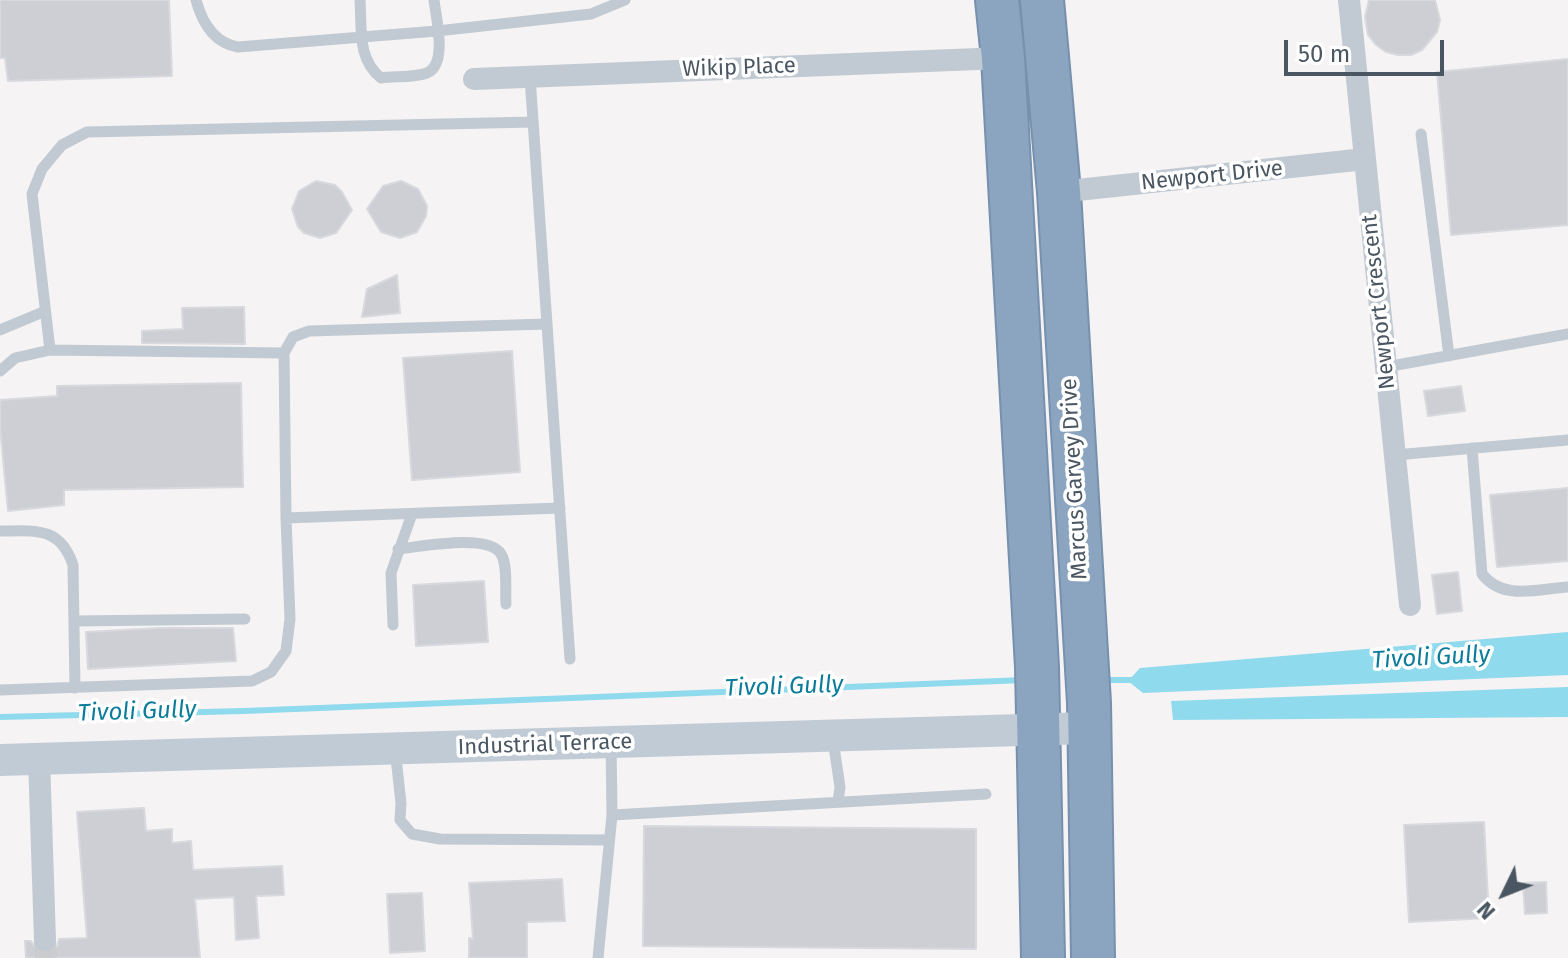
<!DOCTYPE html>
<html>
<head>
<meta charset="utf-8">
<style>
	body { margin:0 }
	#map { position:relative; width:1568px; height:958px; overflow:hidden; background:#f5f3f3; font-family:"Fira Sans",sans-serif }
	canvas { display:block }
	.north { position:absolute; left:1464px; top:854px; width:80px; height:80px; -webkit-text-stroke:6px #fff; paint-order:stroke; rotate:227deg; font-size:22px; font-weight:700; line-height:32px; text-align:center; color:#4a5661 }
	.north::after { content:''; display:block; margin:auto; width:28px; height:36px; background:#4a5661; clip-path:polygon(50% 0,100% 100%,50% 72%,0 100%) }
	.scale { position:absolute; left:1284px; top:40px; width:160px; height:36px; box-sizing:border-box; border:4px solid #4a5661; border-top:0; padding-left:10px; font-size:24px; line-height:28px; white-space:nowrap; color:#4a5661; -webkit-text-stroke:6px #fff; paint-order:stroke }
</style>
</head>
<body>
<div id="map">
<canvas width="1568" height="958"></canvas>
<div class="north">N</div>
<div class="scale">50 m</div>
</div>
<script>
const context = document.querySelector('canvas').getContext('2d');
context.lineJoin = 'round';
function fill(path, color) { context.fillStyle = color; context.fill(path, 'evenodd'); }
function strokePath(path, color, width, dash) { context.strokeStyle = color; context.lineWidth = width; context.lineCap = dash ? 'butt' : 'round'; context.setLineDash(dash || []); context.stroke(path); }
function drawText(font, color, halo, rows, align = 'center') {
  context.font = font + ' "Fira Sans",sans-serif'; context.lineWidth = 7; context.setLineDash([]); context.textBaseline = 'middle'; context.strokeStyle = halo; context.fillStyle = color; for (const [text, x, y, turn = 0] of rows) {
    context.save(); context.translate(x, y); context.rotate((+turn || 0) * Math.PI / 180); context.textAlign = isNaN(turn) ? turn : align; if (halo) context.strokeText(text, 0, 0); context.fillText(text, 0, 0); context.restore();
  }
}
const water = new Path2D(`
	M 1568,632 L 1568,675 L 1143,693 L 1128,681 L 1140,668 Z
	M 1568,687 L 1568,717 L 1173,720 L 1171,701 Z`);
const stream = new Path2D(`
	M 1103,680 L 1135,680
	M 0,717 L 244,711 L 1024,680`);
const building = new Path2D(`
	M 0,0 L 169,0 L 172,76 L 8,81 L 5,58 L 0,58 Z
	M 1369,0 L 1435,0 L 1440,20 L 1437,32 L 1422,50 L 1411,55 L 1398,55 L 1386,52 L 1376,45 L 1368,35 L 1365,17 Z
	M 1568,59 L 1568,225 L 1451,235 L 1437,72 Z
	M 316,181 L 335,185 L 342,192 L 352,210 L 336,233 L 320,238 L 304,233 L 298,227 L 292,209 L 299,191 Z
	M 401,181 L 418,189 L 427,206 L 426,216 L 417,232 L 400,238 L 381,232 L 367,209 L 383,186 Z
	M 397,275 L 400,313 L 362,317 L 367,289 Z
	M 244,307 L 245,344 L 142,343 L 142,331 L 183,329 L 182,308 Z
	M 512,351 L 520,472 L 412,480 L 403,358 Z
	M 241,383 L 243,487 L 64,490 L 64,505 L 8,511 L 0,427 L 0,400 L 57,396 L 57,386 Z
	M 1461,386 L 1465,411 L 1428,416 L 1424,391 Z
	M 1568,488 L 1568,561 L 1497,567 L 1490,495 Z
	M 1458,572 L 1462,611 L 1437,614 L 1432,575 Z
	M 484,581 L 488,642 L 416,646 L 413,585 Z
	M 160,628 L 233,628 L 236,661 L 88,669 L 86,632 Z
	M 144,808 L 146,831 L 172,829 L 172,843 L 191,841 L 193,870 L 282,866 L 284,895 L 256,896 L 259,938 L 236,940 L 234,897 L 195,899 L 200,958 L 26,958 L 25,941 L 31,941 L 38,952 L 46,954 L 57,947 L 59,939 L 87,938 L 77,812 Z
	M 1484,822 L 1489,918 L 1409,922 L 1404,825 Z
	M 644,826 L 976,829 L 976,949 L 643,946 Z
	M 562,879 L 565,921 L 527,922 L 527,958 L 469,958 L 469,938 L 473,939 L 469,883 Z
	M 1546,882 L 1547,913 L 1525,914 L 1523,883 Z
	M 422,893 L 425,951 L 390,953 L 387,894 Z`);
const streetTunnel = new Path2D(`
	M 45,940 L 46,958`);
const lane = new Path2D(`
	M 196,0 C 202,22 214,43 238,47 L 437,31 L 591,14 L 625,0
	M 360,0 C 362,29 357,59 381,78 C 395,76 414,78 427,73 C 448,64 436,18 434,0
	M 530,77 L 570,659
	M 1421,134 L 1449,356
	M 0,330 L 43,312
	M 50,350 L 32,194 L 42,169 L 62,145 L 87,132 L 533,122
	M 1386,367 L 1568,334
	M 0,371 L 15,358 L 50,350 L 284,353
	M 1472,448 L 1482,574 C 1503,601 1537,589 1568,587
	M 1395,455 L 1568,440
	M 286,518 L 560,508
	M 0,531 C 35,531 60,526 73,565 L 75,688
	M 398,549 C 420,547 488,533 501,554 C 508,565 505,590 506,604
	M 75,621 L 245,619
	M 393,625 L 391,573 L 412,514
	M 0,690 L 252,681 L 271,672 L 286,651 L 290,619 L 286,518 L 284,353 L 293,337 L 309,331 L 547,324
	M 833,740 L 840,787 L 838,802
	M 395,749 L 401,803 L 400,820 L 412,834 L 440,839 L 609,840
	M 612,815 L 986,794
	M 598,958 L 612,815 L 611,743`);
const street = new Path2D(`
	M 1349,0 L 1410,605
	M 474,79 L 1003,58
	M 1059,192 L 1365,159
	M 39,758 L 45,940`);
const secondary = new Path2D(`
	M 0,760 L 1090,728`);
const highway = new Path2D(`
	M 997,0 L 1003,58 L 1037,667 L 1043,958
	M 1042,0 L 1059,192 L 1089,703 L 1093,958`);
const streetNames = [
	["Wikip Place",739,68,-2],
	["Newport Drive",1212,176,-6],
	["Newport Crescent",1379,302,-96],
	["Marcus Garvey Drive",1075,479,-93],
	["Industrial Terrace",545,745,-2]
];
const waterNames = [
	["Tivoli Gully",1431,658,-3],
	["Tivoli Gully",784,687,-2],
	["Tivoli Gully",137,712,-2]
];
fill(water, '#90daee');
strokePath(stream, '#90daee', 6);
fill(building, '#cdcfd5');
strokePath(building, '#d7d9de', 2);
strokePath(streetTunnel, '#caccce', 22, [22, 11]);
strokePath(highway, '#7690ad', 46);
strokePath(lane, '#c1cad2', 11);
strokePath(street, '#c1cad2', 22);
strokePath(secondary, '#c1cbd6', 32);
strokePath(highway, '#8ba5c1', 42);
drawText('22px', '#4a5661', '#fff', streetNames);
drawText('italic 24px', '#0c7c9b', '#fff', waterNames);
</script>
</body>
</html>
